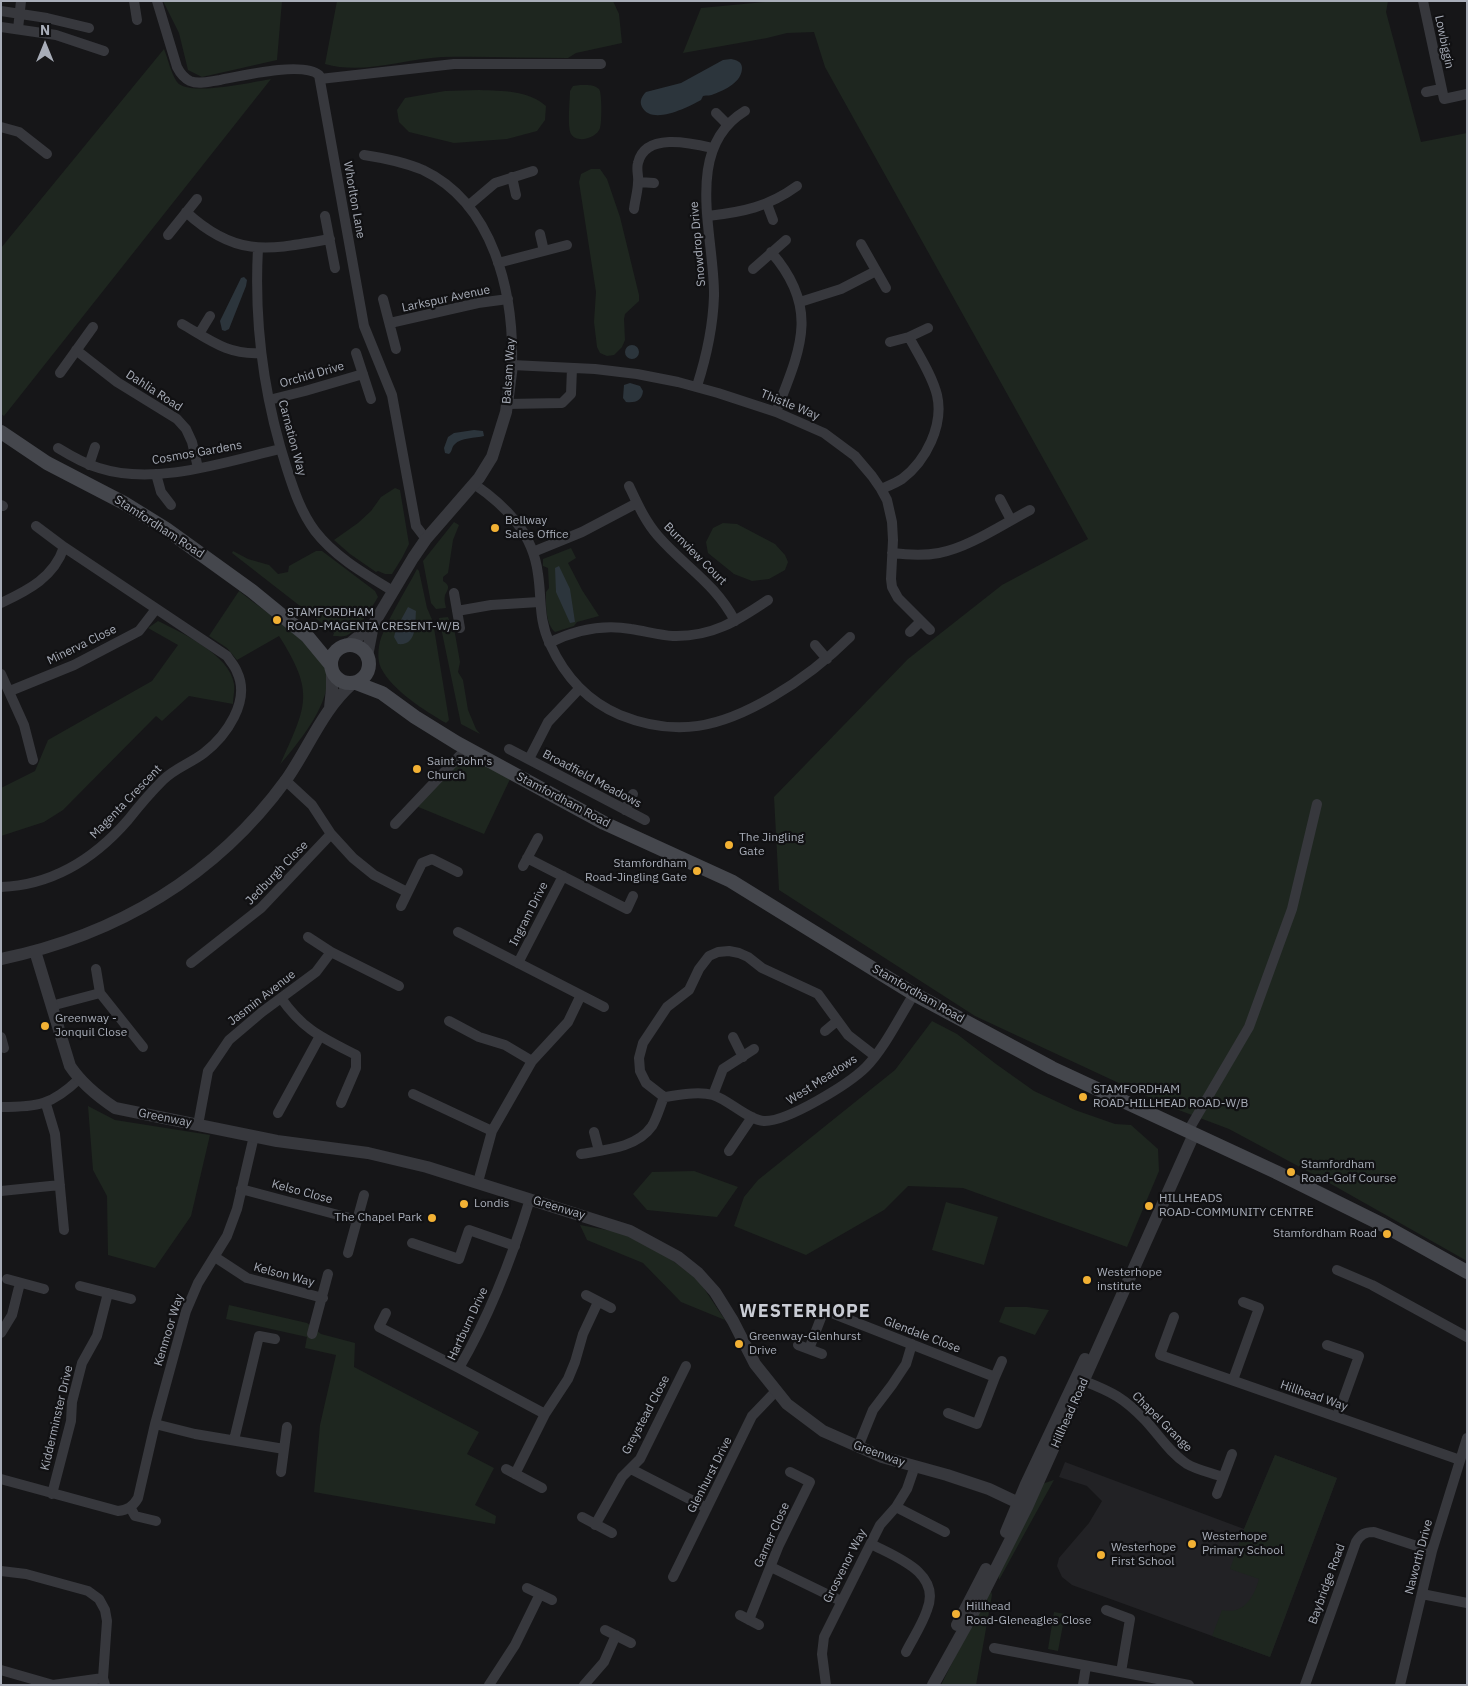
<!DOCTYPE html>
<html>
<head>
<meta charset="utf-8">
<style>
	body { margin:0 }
	#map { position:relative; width:1468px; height:1686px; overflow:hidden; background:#161618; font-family:"IBM Plex Sans",sans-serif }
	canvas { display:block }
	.frame { position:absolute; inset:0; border:2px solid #a8adb8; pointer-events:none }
	.north { position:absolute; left:20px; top:20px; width:50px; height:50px; -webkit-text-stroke:4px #111113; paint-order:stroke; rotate:0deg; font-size:14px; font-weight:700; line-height:20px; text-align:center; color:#a8adb8 }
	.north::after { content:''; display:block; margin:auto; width:18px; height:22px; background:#a8adb8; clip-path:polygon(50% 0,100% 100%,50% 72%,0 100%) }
</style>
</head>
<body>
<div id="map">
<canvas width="1468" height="1686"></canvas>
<div class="frame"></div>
<div class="north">N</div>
</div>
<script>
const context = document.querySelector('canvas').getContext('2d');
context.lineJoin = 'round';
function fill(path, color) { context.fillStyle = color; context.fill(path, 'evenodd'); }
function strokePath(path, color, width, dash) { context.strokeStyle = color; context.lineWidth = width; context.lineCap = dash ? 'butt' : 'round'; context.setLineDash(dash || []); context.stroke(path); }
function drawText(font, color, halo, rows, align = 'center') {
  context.font = font + ' "IBM Plex Sans",sans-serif'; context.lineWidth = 4.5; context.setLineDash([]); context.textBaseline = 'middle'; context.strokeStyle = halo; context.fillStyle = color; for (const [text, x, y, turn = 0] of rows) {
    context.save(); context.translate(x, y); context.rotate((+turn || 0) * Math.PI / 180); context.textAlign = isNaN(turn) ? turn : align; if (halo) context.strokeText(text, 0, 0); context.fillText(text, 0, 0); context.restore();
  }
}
const built = new Path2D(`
	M 1275,1455 L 1337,1478 L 1270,1657 L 1072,1585 L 1062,1577 L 1057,1566 L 1059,1558 L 1089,1523 L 1102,1501 L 1087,1486 L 1059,1477 L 1065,1462 L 1244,1529 Z`);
const green = new Path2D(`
	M 163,1 L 282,1 L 277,60 L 202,77 L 188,70 L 179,33 Z
	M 337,1 L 613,1 L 619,14 L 622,43 L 576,53 L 568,58 C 526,58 484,56 442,57 C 404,59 363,75 325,64 Z
	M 775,1 L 1388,1 L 1386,12 L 1421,142 L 1467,133 L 1467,1261 L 1324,1180 L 1229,1129 L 1168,1106 L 975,1016 L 779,890 L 774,797 L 908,659 L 1002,585 L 1088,539 L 825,67 L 814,32 L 787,33 L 767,38 L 683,53 L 701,8 Z
	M 164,49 C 168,59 171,73 177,82 C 188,97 253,82 271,79 L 4,416 L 1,414 L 1,248 Z
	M 580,85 C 586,85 594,84 599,89 C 602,92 602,123 600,128 C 597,138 577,144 571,134 C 567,126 570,100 570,91 L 573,86 Z
	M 479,90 C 503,91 528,90 546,106 L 545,120 L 537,131 L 507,139 L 454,143 L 409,132 L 399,122 L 397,110 L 405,98 L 445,91 Z
	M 591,169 L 600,169 L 607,179 L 620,217 L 639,295 L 639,301 L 625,314 L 624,319 L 625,340 L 622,347 L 614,355 L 607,356 L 600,353 L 597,347 L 594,322 L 596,292 L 579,182 L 581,174 Z
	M 395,488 L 400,490 L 409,544 L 402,558 L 392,574 L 385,574 L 378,571 L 376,572 L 350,554 L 334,540 L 358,523 L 371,511 L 381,497 Z
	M 454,522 L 459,525 L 453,540 L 448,573 L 443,577 L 443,581 C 451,586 448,589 445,595 C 444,599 445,604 446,608 L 436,609 L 431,603 L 423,561 Z
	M 723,523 L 737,524 L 775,544 L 785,555 L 788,562 L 785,570 L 769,579 L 752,581 L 734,574 L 708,553 L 706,542 L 713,528 Z
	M 571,548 L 576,558 L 568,563 L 582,590 L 599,616 L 577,622 L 574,626 L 555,632 C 545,623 546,604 546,592 L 549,588 L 548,568 L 543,566 L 543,559 Z
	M 233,551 L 248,559 L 269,565 L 278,574 L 288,572 L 289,566 L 316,551 L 322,551 L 375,591 L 378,597 C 372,607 357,633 345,636 C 341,637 336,636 333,636 L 334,633 L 327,627 L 232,553 Z
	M 417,569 L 419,571 L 427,608 L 433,622 L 449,720 L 446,723 C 425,711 392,690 381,668 C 377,660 378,647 381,638 C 389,617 406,590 417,569 Z
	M 239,591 C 259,607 316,646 325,667 C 337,698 298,743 280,765 C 306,706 316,694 279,636 L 237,660 L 227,648 L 209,636 Z
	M 448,617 L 451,625 L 454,628 L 460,662 L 458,672 L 463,680 L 468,710 L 476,729 L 480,734 L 461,724 L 439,618 Z
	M 158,621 C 182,633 230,655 234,684 C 235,690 233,698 233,704 L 189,696 L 162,721 L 156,716 L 63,810 L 44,822 L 1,836 L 1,788 L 35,771 L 48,740 L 152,681 L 178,645 L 148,628 Z
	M 469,755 L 511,777 L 484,834 L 416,806 L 461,758 Z
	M 932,1021 L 957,1034 L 996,1064 L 1034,1091 L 1075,1110 L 1115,1124 L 1131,1125 L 1158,1149 L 1159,1171 L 1127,1247 L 963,1188 L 908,1186 L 884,1210 L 806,1255 L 734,1226 L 744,1197 L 758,1180 L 895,1070 Z
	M 88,1106 L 115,1120 L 210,1135 L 191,1216 L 155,1268 L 108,1255 L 107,1196 L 93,1170 Z
	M 694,1171 L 738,1187 L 717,1217 L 647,1210 L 633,1194 L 652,1172 Z
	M 946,1202 L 998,1217 L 984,1265 L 932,1250 Z
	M 580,1225 L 623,1233 L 668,1257 L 699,1281 L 725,1320 L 681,1302 L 643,1263 L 587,1240 Z
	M 229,1305 L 307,1323 L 321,1334 L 355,1343 L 354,1367 L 479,1432 L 467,1454 L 494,1468 L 475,1505 L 496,1516 L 495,1524 L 314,1492 L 320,1425 L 336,1355 L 305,1348 L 307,1337 L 226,1319 Z
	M 1005,1307 L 1027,1307 L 1049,1310 L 1035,1335 L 999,1322 Z
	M 1275,1455 L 1337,1478 L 1270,1657 L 1212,1636 L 1222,1610 C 1244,1615 1254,1597 1259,1579 L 1230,1569 L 1244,1529 Z
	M 1054,1480 L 999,1580 L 998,1572 L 1042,1484 Z
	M 990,1587 L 992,1595 L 976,1685 L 941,1685 Z
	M 1054,1612 L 1065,1614 L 1058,1651 L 1048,1649 Z`);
const water = new Path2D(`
	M 731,59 C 737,60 742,62 742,68 C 742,82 725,90 714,94 C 711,96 707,95 703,96 L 701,100 C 688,107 652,126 642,107 C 639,101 642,96 646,92 L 681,83 L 723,60 Z
	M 244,277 L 247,280 L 246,286 L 229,329 L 225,331 L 222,330 L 220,321 L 241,278 Z
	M625 352a7 7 0 1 1 14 0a7 7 0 1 1-14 0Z
	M 630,383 L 640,386 L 643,391 C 642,401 635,403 626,402 L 623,398 L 624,385 Z
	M 474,430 L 483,431 L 484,436 C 476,438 460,438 455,444 C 451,447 453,451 449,454 L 445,453 L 444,448 L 448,437 L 454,433 Z
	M 559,566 L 570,589 L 575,622 L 570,623 L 556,592 L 555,568 Z
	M 408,607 L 416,611 C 415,624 417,646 398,644 L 394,637 L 396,629 Z`);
const minor = new Path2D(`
	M 134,1 L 137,20
	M 157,1 L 177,67 C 180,73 184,78 190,81 C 199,85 211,81 220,80 C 241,76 303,61 319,75 L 364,326 L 392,395 L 416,526 L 426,539
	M 1423,1 L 1444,99 L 1467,94
	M 1,11 L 47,18 L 89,28
	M 1,27 L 56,35 L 104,51
	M 18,29 L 21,1
	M 320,79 L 454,64 L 601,64
	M 1426,92 L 1441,89
	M 716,113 L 728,125
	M 1,127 L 19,132 L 47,154
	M 364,155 C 384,158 404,162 423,170 C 494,204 514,293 512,365 L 595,369 L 637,374 L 678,382 L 718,393 L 776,412 L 824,433 L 855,456 L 872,476 L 881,489 L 887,500 L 892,522 L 893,540 L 891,579 L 892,587 L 898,598 L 930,630
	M 512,177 L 516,195
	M 638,182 L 654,183
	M 767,204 L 773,220
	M 468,206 L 495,183 L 533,171
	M 634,209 C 635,200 638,191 638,182 C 639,176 636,170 638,163 C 645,132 691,143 713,148
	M 186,212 C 236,258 268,250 330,239
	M 325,216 L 335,268
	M 708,216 C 743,212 768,207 797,186
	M 540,234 L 544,251
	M 168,235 L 197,199
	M 861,244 L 886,288
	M 258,248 C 254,322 264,398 287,469 C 294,491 301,512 315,531 C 335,557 365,574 393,591
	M 771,252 C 821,309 800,350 776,412
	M 498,263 L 567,245
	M 753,269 L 786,240
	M 383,299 L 396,349
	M 800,302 L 841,289 L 876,271
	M 390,323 L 478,303 L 508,299
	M 182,324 C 210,340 227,355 261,353
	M 199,334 L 210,316
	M 890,342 L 909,337 L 928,328
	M 76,350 L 117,382 L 177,419 L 186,429 L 192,442 L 198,468
	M 356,353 L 371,399
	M 60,373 L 93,327
	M 697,386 C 706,358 713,327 714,296 C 715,237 682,149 745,111
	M 269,400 L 305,391 L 363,374
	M 507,404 L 562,403 L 571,394 L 572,368
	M 58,448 C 71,456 85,464 99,468 C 155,486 225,462 280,449
	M 89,465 L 95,447
	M 156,474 L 161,492 L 171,505
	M 474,484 C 506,506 533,533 538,574 C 542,600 538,618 550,644 C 565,677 587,701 620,715 C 677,738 721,727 772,697 C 801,680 826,661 850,637
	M 629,486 C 637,503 645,521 658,536 C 685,567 715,583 735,621
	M 881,489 C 888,486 896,483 902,479 C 926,461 944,425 937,395 C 932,375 919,356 909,337
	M 1000,499 L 1011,520
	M 1,505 L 3,506
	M 533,552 L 582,532 L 637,503
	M 892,553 C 908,555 923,556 939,553 C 968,548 1003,524 1030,510
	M 454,593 L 460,628
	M 1,603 C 29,590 54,577 64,547 L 36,526
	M 457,611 L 491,605 L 539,602
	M 910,632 L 921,621
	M 549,643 C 575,630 602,624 631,629 C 645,631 659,635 673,636 C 712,637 737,621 768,600
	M 815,645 L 827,659
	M 1,674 L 24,725 L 33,760
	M 10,691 L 74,665 L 139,631 L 156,609
	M 509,749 L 645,820
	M 529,759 L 548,722 L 579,689
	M 285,780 L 312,805 L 331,834 L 353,858 L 374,875 L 407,892
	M 625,810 L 633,794
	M 395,824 L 467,748
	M 527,858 L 627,909 L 633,896
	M 523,866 L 538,838
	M 1,887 C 53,885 95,858 128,820 C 139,806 150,793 163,780 C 175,768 191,763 204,753 C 226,736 251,701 237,672 C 235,666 230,661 227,656 L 64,547
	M 401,906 L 422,863 L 432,859 L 458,872
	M 458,932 L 604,1007
	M 308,937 L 331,952 L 399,986
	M 191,963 L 261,908 L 331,834
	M 518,963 L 563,876
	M 96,969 L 100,993 L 143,1047
	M 281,998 C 303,1030 323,1038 356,1055 L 356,1068 L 341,1103
	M 51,1006 L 100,993
	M 449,1021 L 479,1037 L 505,1045 L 532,1061
	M 825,1031 L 837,1021
	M 1,1037 L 4,1048
	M 733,1037 L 743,1057
	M 875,1056 L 848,1035 L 818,994 L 762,968 L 748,957 L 739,953 L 729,951 L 718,952 L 709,956 L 699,969 L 689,990 L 667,1007 L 643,1043 L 639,1058 L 640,1071 L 646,1083 L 664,1097 C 679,1095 698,1091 713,1095 C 729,1100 748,1120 764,1121 C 787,1122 849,1084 866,1067 C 884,1049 900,1016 914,994
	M 413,1094 L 492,1131
	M 713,1095 L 723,1069 L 754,1049
	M 46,1104 L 55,1134 L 64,1230
	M 1,1107 C 38,1107 52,1105 79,1079
	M 278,1113 L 320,1036
	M 198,1125 L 208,1071 L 229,1040 L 262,1012 L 316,972 L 331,952
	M 1188,1131 L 1249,1027 L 1292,909 L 1317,804
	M 594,1132 L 599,1151
	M 729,1151 L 752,1117
	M 581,1154 C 604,1150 637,1148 652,1126 C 657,1118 660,1106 664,1097
	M 478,1182 L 492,1131 L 532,1061 L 568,1022 L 581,995
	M 241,1189 L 357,1220
	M 1,1191 L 60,1185
	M 530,1199 C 512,1258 490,1315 459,1368 L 545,1414
	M 412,1243 L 459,1259 L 469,1230 L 515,1246
	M 348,1253 L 364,1195
	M 215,1257 L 247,1278 L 323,1298
	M 1337,1270 L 1372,1285 L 1467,1337
	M 7,1279 L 44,1289
	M 80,1286 L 131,1299
	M 586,1295 L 611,1308
	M 386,1313 L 379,1327 L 459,1368
	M 1174,1317 L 1160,1355 L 1460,1460
	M 1,1333 L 12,1315 L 20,1283
	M 312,1334 L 328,1274
	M 798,1345 L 822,1354
	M 1327,1345 L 1359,1356 L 1337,1417
	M 809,1349 L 824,1310 L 995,1377 L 977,1424 L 948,1413
	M 995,1377 L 1002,1361
	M 1233,1380 L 1259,1308 L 1243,1302
	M 1084,1381 C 1112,1392 1124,1398 1145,1420 C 1159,1435 1170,1453 1187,1464 C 1197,1470 1212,1473 1223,1477
	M 155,1424 L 195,1434 L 284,1449
	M 234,1440 L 259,1336 L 275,1339
	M 858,1447 L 873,1410 L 892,1385 L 906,1364 L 912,1344
	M 506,1469 L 542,1488
	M 631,1469 L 707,1508
	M 281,1472 L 287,1427
	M 515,1474 L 545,1414 L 568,1379 L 575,1362 L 583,1334 L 598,1302
	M 1,1479 L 118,1511 C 127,1510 133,1507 138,1498 L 155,1424 L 186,1311 L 198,1283 L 227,1236 L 237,1209 L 254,1136
	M 52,1494 L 71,1421 L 72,1402 L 82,1363 L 97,1336 L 108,1293
	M 1217,1494 L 1232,1454
	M 130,1507 L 135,1516 L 156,1521
	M 896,1507 L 945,1532
	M 582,1517 L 612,1533
	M 595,1525 L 622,1477 L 640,1459 L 686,1366
	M 871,1544 C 896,1557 942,1573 927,1610 C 922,1625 913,1638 906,1652
	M 771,1567 L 841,1601
	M 1,1571 L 26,1574 L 88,1591 L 99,1599 L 105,1610 L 107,1621 L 103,1678 L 105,1685
	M 673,1577 L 752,1416 L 776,1391
	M 527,1588 L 552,1600
	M 1422,1594 L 1467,1603
	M 1106,1610 L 1130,1619 L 1121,1672
	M 740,1615 L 759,1625
	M 749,1620 L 779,1545 L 810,1482 L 790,1472
	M 605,1630 L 631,1643
	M 994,1648 L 1189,1685
	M 1,1670 L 53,1685
	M 53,1685 L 103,1678
	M 489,1685 L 515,1645 L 540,1594
	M 584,1685 L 604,1662 L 616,1635
	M 826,1685 L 822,1654 L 824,1637 L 880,1525 L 896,1507 L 907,1489 L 915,1466
	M 1083,1685 L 1086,1666
	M 1305,1685 L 1356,1542 C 1361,1534 1365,1532 1374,1532 L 1432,1551
	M 1400,1685 L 1432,1551 L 1467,1438`);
const tertiary = new Path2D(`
	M 348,645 L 373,625
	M 367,656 L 373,625 L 413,558 L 426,539 L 479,478 L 492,457 L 506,412 L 512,365
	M 330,708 L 332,689 L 332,673
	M 35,951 L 70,1066 C 82,1084 97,1096 115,1108 L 277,1141 L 368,1153 L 427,1167 L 630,1231 L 678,1257 L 698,1273 L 715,1292 L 733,1321 L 755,1364 L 787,1404 L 823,1431 L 882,1457 L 947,1475 L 989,1489 L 1027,1507
	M 1,959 C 117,935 216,876 286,780 C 308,749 323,709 352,684
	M 1006,1532 L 1026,1484 L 1085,1359
	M 957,1625 L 986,1569
	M 933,1685 L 977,1606 L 1027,1507 L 1194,1134`);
const secondary = new Path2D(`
	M 1,432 L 47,463 L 124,503 L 166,529 L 252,591 L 307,636 L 331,665
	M331 664a19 19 0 1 1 38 0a19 19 0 1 1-38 0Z
	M 356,683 L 382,693 L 415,717 L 457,743 L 604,823 L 731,881 L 914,994 L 1052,1068 L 1276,1172 L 1383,1225 L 1467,1272`);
const markers = [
	[495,528,5,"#f2b134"],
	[277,620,5,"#f2b134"],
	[417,769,5,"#f2b134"],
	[729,845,5,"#f2b134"],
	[697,871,5,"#f2b134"],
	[45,1026,5,"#f2b134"],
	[1083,1097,5,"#f2b134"],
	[1291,1172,5,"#f2b134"],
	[464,1204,5,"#f2b134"],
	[1149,1206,5,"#f2b134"],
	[432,1218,5,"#f2b134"],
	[1387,1234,5,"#f2b134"],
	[1087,1280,5,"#f2b134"],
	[739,1344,5,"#f2b134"],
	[1192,1544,5,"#f2b134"],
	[1101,1555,5,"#f2b134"],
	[956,1614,5,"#f2b134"]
];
const streetNames = [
	["Lowbiggin",1444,42,78],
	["Whorlton Lane",354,200,80],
	["Snowdrop Drive",698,244,-95],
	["Larkspur Avenue",446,299,-12],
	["Balsam Way",509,371,-86],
	["Orchid Drive",312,375,-16],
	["Dahlia Road",154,391,33],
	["Thistle Way",790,405,22],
	["Carnation Way",292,438,75],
	["Cosmos Gardens",197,453,-10],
	["Stamfordham Road",159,527,33],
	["Burnview Court",695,554,45],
	["Minerva Close",82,645,-26],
	["Broadfield Meadows",592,779,28],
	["Stamfordham Road",563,800,28],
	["Magenta Crescent",126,802,-46],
	["Jedburgh Close",277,873,-46],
	["Ingram Drive",529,914,-63],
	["Stamfordham Road",918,994,30],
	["Jasmin Avenue",262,998,-38],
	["West Meadows",822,1080,-33],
	["Greenway",165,1118,11],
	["Kelso Close",302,1192,15],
	["Greenway",559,1208,17],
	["Kelson Way",284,1275,15],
	["Hartburn Drive",468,1324,-65],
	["Kenmoor Way",169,1330,-73],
	["Glendale Close",922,1335,21],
	["Hillhead Way",1314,1396,19],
	["Hillhead Road",1070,1413,-66],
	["Greystead Close",646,1415,-62],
	["Kidderminster Drive",57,1418,-77],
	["Chapel Grange",1162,1422,45],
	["Greenway",879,1454,20],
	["Glenhurst Drive",710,1475,-63],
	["Garner Close",772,1535,-66],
	["Naworth Drive",1419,1557,-75],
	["Grosvenor Way",845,1566,-63],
	["Baybridge Road",1327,1584,-70]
];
const poiNames = [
	["Bellway",505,521],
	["Sales Office",505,535],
	["STAMFORDHAM",287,613],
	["ROAD-MAGENTA CRESENT-W/B",287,627],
	["Saint John's",427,762],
	["Church",427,776],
	["The Jingling",739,838],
	["Gate",739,852],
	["Stamfordham",687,864,"right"],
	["Road-Jingling Gate",687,878,"right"],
	["Greenway -",55,1019],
	["Jonquil Close",55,1033],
	["STAMFORDHAM",1093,1090],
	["ROAD-HILLHEAD ROAD-W/B",1093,1104],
	["Stamfordham",1301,1165],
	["Road-Golf Course",1301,1179],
	["HILLHEADS",1159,1199],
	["ROAD-COMMUNITY CENTRE",1159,1213],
	["Londis",474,1204],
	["The Chapel Park",422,1218,"right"],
	["Stamfordham Road",1377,1234,"right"],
	["Westerhope",1097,1273],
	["institute",1097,1287],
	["Greenway-Glenhurst",749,1337],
	["Drive",749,1351],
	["Westerhope",1202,1537],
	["Primary School",1202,1551],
	["Westerhope",1111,1548],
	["First School",1111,1562],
	["Hillhead",966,1607],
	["Road-Gleneagles Close",966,1621]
];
const districtNames = [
	["WESTERHOPE",805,1312]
];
fill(built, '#222225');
fill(green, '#1e261f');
fill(water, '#2c353c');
strokePath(minor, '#37383d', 10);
strokePath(tertiary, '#37383d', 12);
strokePath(secondary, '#45474d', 14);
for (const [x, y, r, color] of markers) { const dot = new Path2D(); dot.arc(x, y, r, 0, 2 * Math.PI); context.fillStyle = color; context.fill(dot); strokePath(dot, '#111113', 2); }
drawText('12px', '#a8adb8', '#111113', streetNames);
drawText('12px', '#a8adb8', '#111113', poiNames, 'left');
context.letterSpacing = '1px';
drawText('bold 18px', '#c9ccd4', '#111113', districtNames);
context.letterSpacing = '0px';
</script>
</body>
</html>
